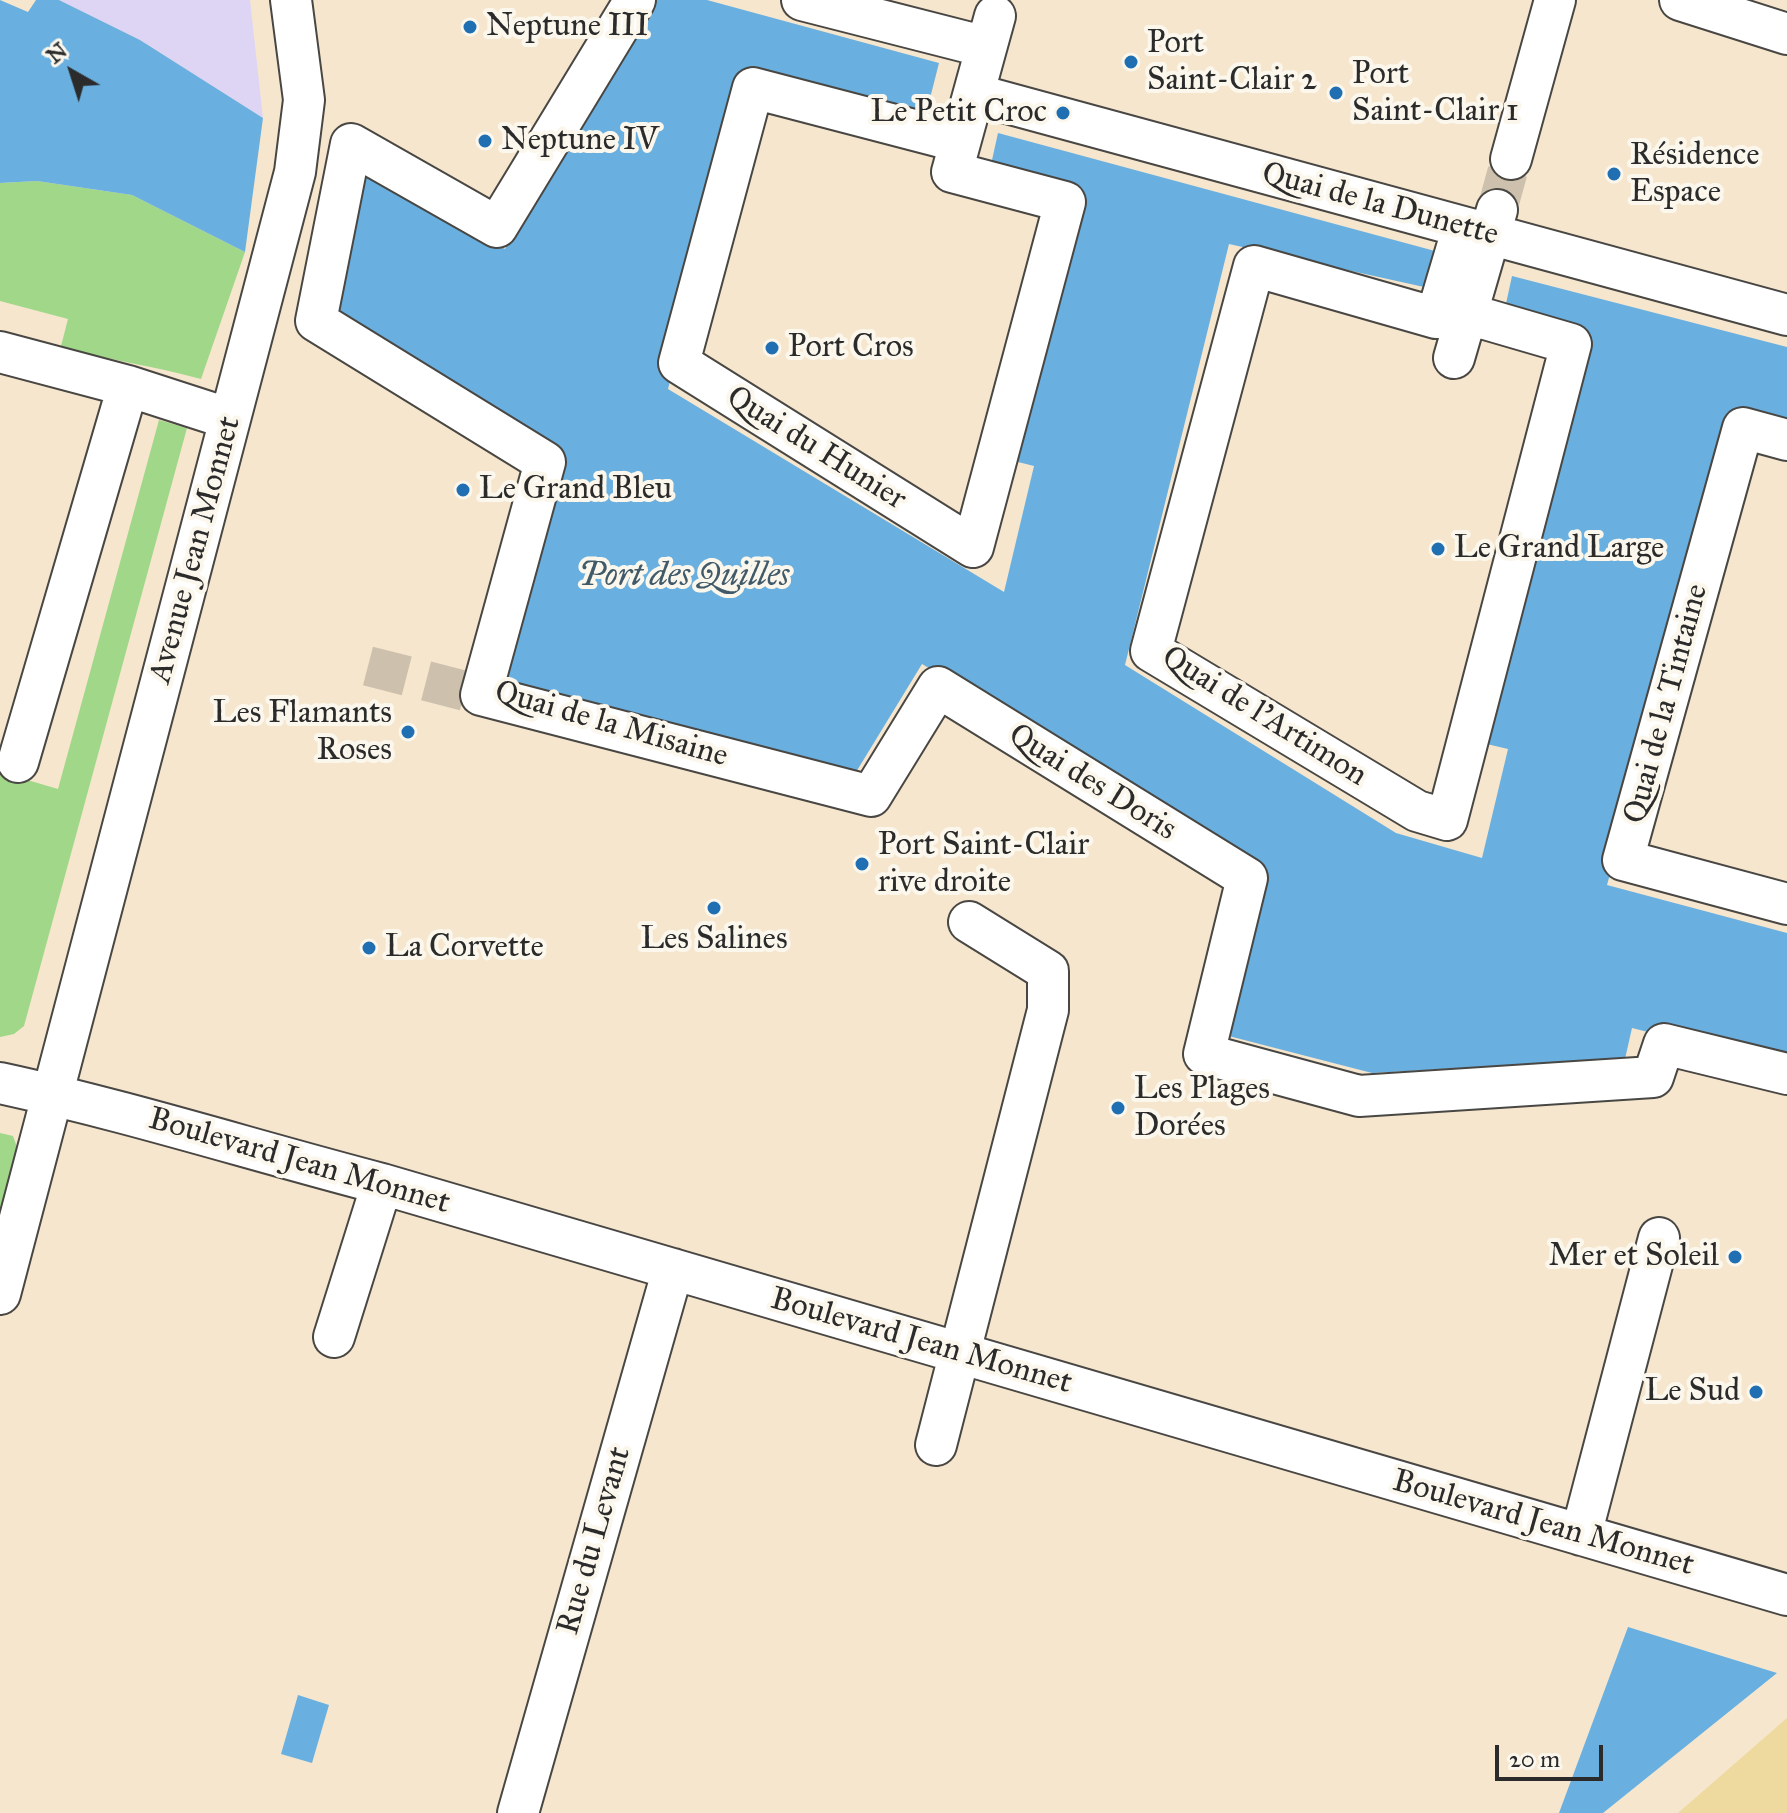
<!DOCTYPE html>
<html>
<head>
<meta charset="utf-8">
<style>
	body { margin:0 }
	#map { position:relative; width:1787px; height:1813px; overflow:hidden; background:#f6e6ce; font-family:"IM FELL Great Primer",serif }
	canvas { display:block }
	.north { position:absolute; left:32px; top:32px; width:80px; height:80px; -webkit-text-stroke:6px #fbf7ec; paint-order:stroke; rotate:321deg; font-size:22px; font-weight:700; line-height:32px; text-align:center; color:#2b2b2b }
	.north::after { content:''; display:block; margin:auto; width:28px; height:36px; background:#2b2b2b; clip-path:polygon(50% 0,100% 100%,50% 72%,0 100%) }
	.scale { position:absolute; left:1495px; top:1745px; width:108px; height:36px; box-sizing:border-box; border:4px solid #2b2b2b; border-top:0; padding-left:10px; font-size:24px; line-height:28px; white-space:nowrap; color:#2b2b2b; -webkit-text-stroke:6px #fbf7ec; paint-order:stroke }
</style>
</head>
<body>
<div id="map">
<canvas width="1787" height="1813"></canvas>
<div class="north">N</div>
<div class="scale">20 m</div>
</div>
<script>
const context = document.querySelector('canvas').getContext('2d');
context.lineJoin = 'round';
function fill(path, color) { context.fillStyle = color; context.fill(path, 'evenodd'); }
function strokePath(path, color, width, dash) { context.strokeStyle = color; context.lineWidth = width; context.lineCap = dash ? 'butt' : 'round'; context.setLineDash(dash || []); context.stroke(path); }
function drawText(font, color, halo, rows, align = 'center') {
  context.font = font + ' "IM FELL Great Primer",serif'; context.lineWidth = 8; context.setLineDash([]); context.textBaseline = 'middle'; context.strokeStyle = halo; context.fillStyle = color; for (const [text, x, y, turn = 0] of rows) {
    context.save(); context.translate(x, y); context.rotate((+turn || 0) * Math.PI / 180); context.textAlign = isNaN(turn) ? turn : align; if (halo) context.strokeText(text, 0, 0); context.fillText(text, 0, 0); context.restore();
  }
}
const built = new Path2D(`
	M 59,0 L 250,0 L 263,118 L 140,40 Z`);
const green = new Path2D(`
	M 37,181 L 132,195 L 245,252 L 201,379 C 154,366 107,360 61,346 L 68,319 L 0,301 L 0,183 Z
	M 159,420 L 187,428 L 24,1026 L 14,1034 L 0,1037 L 0,772 L 58,789 Z
	M 0,1133 L 13,1136 L 17,1147 L 6,1211 L 0,1214 Z`);
const sand = new Path2D(`
	M 1787,1718 L 1787,1813 L 1678,1813 Z`);
const water = new Path2D(`
	M 0,0 L 28,12 L 36,0 L 59,0 L 140,40 L 263,118 L 245,252 L 132,195 L 37,181 L 0,183 Z
	M 657,0 L 707,0 L 939,63 L 923,126 L 746,78 L 668,389 L 1004,592 L 1034,466 L 1002,458 L 1071,193 L 990,169 L 998,133 L 1435,251 L 1424,287 L 1229,244 L 1125,665 L 1396,833 L 1482,858 L 1508,749 L 1474,741 L 1583,336 L 1504,313 L 1512,276 L 1787,347 L 1787,429 L 1735,417 L 1607,885 L 1787,933 L 1787,1067 L 1632,1028 L 1625,1059 L 1372,1073 L 1217,1033 L 1258,864 L 922,664 L 850,782 L 497,683 L 561,452 L 323,316 L 361,168 L 505,249 Z
	M 1628,1627 L 1777,1673 L 1603,1813 L 1559,1813 Z
	M 298,1695 L 329,1705 L 312,1763 L 281,1754 Z`);
const minorTunnel = new Path2D(`
	M 1497,210 L 1511,159
	M 368,666 L 481,695`);
const minor = new Path2D(`
	M 635,0 L 497,227 L 351,144 L 316,321 L 545,462 L 481,695 L 871,796 L 938,687 L 1247,878 L 1204,1054 L 1359,1096 L 1653,1077 L 1664,1044 L 1787,1074
	M 802,0 L 986,47
	M 1680,0 L 1787,34
	M 974,94 L 1787,315
	M 960,142 L 753,88 L 679,363 L 973,547 L 1065,202 L 952,172 L 995,16
	M 1511,159 L 1555,0
	M 1463,227 L 1436,318 L 1254,266 L 1151,651 L 1417,811 L 1447,820 L 1571,344 L 1468,314
	M 0,352 L 128,386
	M 1454,358 L 1497,210
	M 1787,440 L 1743,428 L 1623,860 L 1787,904
	M 18,762 L 128,386 L 230,419
	M 0,1083 C 129,1111 255,1151 382,1184 L 1787,1595
	M 0,1294 L 295,172 L 304,100 L 291,0
	M 334,1337 L 382,1184
	M 936,1445 L 1048,1010 L 1048,971 L 969,922
	M 1581,1535 L 1659,1238
	M 518,1813 L 673,1269`);
const markers = [
	[470,27,8,"#1f6fb2"],
	[1131,62,8,"#1f6fb2"],
	[1336,93,8,"#1f6fb2"],
	[1063,113,8,"#1f6fb2"],
	[485,141,8,"#1f6fb2"],
	[1614,174,8,"#1f6fb2"],
	[772,348,8,"#1f6fb2"],
	[463,490,8,"#1f6fb2"],
	[1438,549,8,"#1f6fb2"],
	[408,732,8,"#1f6fb2"],
	[862,864,8,"#1f6fb2"],
	[714,908,8,"#1f6fb2"],
	[369,948,8,"#1f6fb2"],
	[1118,1108,8,"#1f6fb2"],
	[1735,1257,8,"#1f6fb2"],
	[1756,1392,8,"#1f6fb2"]
];
const poiNames = [
	["Neptune III",486,27],
	["Port",1147,44],
	["Saint-Clair 2",1147,81],
	["Port",1352,75],
	["Saint-Clair 1",1352,112],
	["Le Petit Croc",1047,113,"right"],
	["Neptune IV",501,141],
	["Résidence",1630,156],
	["Espace",1630,193],
	["Port Cros",788,348],
	["Le Grand Bleu",479,490],
	["Le Grand Large",1454,549],
	["Les Flamants",392,714,"right"],
	["Roses",392,751,"right"],
	["Port Saint-Clair",878,846],
	["rive droite",878,883],
	["Les Salines",714,940,"center"],
	["La Corvette",385,948],
	["Les Plages",1134,1090],
	["Dorées",1134,1127],
	["Mer et Soleil",1719,1257,"right"],
	["Le Sud",1740,1392,"right"]
];
const streetNames = [
	["Quai de la Dunette",1380,205,15],
	["Quai du Hunier",816,449,32],
	["Avenue Jean Monnet",196,550,-75],
	["Quai de la Tintaine",1667,704,-75],
	["Quai de l'Artimon",1264,717,32],
	["Quai de la Misaine",611,725,16],
	["Quai des Doris",1092,783,32],
	["Boulevard Jean Monnet",299,1162,16],
	["Boulevard Jean Monnet",921,1342,16],
	["Boulevard Jean Monnet",1543,1524,16],
	["Rue du Levant",595,1541,-74]
];
const waterNames = [
	["Port des Quilles",684,577]
];
fill(built, '#ded5f5');
fill(green, '#a0d788');
fill(sand, '#eeda9e');
fill(water, '#69b0e0');
strokePath(minorTunnel, '#cdc1ad', 40, [40, 20]);
strokePath(minor, '#494743', 44);
strokePath(minor, '#fff', 40);
for (const [x, y, r, color] of markers) { const dot = new Path2D(); dot.arc(x, y, r, 0, 2 * Math.PI); context.fillStyle = color; context.fill(dot); strokePath(dot, '#fbf7ec', 3); }
drawText('32px', '#2b2b2b', '#fbf7ec', poiNames, 'left');
drawText('32px', '#2b2b2b', '#fbf7ec', streetNames);
drawText('italic 34px', '#415a6a', '#fbf7ec', waterNames);
</script>
</body>
</html>
